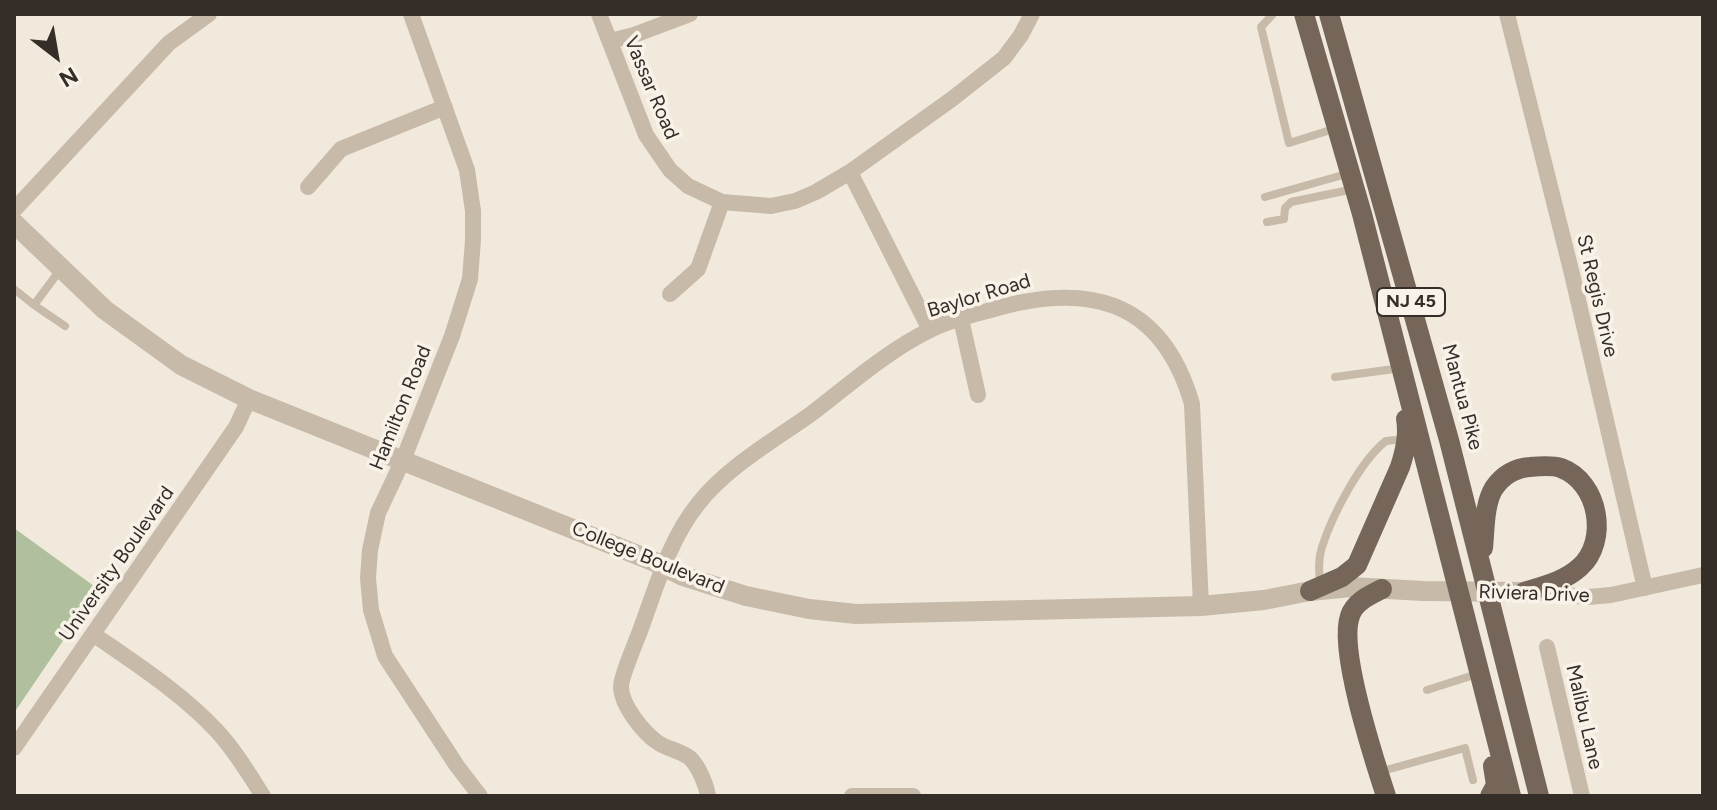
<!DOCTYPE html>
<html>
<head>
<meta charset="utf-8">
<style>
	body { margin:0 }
	#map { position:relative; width:1717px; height:810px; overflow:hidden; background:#f0e9dc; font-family:Figtree,sans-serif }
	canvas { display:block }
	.frame { position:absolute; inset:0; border:16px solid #352d28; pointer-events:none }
	.north { position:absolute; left:16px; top:16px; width:80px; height:80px; -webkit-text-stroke:6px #f8f2e8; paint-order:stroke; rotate:149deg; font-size:22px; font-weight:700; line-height:32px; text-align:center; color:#352d28 }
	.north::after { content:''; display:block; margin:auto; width:28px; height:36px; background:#352d28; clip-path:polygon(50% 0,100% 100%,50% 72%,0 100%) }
</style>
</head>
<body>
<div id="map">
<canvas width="1717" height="810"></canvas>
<div class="frame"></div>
<div class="north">N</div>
</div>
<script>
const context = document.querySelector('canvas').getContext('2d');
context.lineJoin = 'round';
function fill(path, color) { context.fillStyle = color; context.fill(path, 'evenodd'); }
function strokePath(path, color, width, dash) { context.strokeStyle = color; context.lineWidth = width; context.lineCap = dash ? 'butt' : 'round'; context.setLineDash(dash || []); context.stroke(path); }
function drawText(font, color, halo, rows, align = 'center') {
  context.font = font + ' Figtree,sans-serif'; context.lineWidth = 7; context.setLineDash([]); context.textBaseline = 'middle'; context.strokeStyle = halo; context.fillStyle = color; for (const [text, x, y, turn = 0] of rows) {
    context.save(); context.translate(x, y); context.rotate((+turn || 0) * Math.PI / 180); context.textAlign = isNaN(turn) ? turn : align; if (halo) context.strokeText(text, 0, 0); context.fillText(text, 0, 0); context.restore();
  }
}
const green = new Path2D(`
	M 14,528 L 98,589 L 14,713 Z`);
const service = new Path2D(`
	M 1273,14 L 1261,27 L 1289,143 L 1337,128
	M 1265,197 L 1350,173
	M 1267,222 L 1284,219 L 1285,208 L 1291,202 L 1354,189
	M 60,270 L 34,305 L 65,326
	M 14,289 L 34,305
	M 1335,377 L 1394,369
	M 1320,584 C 1319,571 1318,559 1322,547 C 1332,516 1360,461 1386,441 L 1405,439
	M 1427,690 L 1477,674
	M 1379,772 L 1465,748 L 1473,780`);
const minor = new Path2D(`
	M 411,14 L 467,170 L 473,211 L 473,240 L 470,279 L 452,336 L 403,460 L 378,513 L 370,550 L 368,578 L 371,610 L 385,656 L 457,766 L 480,796
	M 599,14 L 646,135 L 670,170 L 688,186 L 722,202 L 771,206 L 795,201 L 816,192 L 850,172 L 952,99 L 1004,58 L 1021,35 L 1032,14
	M 1507,14 L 1572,274 L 1645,588
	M 610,41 L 634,35 L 690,14
	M 850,172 L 930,330
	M 308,187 L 341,149 L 445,107
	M 14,210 L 169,43 L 209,14
	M 670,294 L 698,269 L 722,202
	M 961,319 L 978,395
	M 1530,592 L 1588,597 L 1611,595 L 1703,575
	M 93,634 C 136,664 180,692 216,730 C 234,749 249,774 263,796
	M 1547,647 L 1582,796
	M 14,748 L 236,427 L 249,399
	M 708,796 C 706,784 699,767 690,758 C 681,751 667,749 657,742 C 643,732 622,706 621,688 C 620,679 636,642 640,631 C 656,588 669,540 698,504 C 727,467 773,441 811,414 C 849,385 887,351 930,330 C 948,321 968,316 987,311 C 1085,281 1161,297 1192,404 L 1201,606
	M 852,796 L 913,796`);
const tertiary = new Path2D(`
	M 14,223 L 105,310 L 181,365 L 249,399 L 655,562 L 683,576 L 746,596 L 809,609 L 856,614 L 1201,606 L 1264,600 L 1310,591 L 1351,587 L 1423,591 L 1524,592`);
const primary = new Path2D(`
	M 1304,14 L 1362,214 L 1511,796
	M 1329,14 L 1449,440 L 1539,796
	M 1483,548 C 1485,529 1484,504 1494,488 C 1503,475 1515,468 1530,467 C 1540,466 1552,465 1561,468 C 1599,482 1609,541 1580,567 C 1565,581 1544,586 1524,592
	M 1382,589 C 1370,595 1354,602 1350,616 C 1338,649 1374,759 1386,796
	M 1310,591 L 1342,577 L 1357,565 L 1400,467 C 1405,452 1409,435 1406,419
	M 1490,796 L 1496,785 L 1493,766`);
const shields = [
	[1411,302,68]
];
const shieldNames = [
	["NJ 45",1411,302]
];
const streetNames = [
	["Vassar Road",651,88,67],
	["Baylor Road",979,296,-17],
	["St Regis Drive",1597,296,77],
	["Mantua Pike",1462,397,75],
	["Hamilton Road",401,408,-68],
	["College Boulevard",648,558,22],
	["University Boulevard",117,564,-55],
	["Riviera Drive",1534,594,2],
	["Malibu Lane",1584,717,77]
];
fill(green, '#b0bf9d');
strokePath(service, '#c8baa8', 8);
strokePath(minor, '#c8baa8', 16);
strokePath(tertiary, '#c8baa8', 20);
strokePath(primary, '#76665a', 20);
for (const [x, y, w] of shields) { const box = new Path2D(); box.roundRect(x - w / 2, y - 14, w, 28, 6); context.fillStyle = '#f8f2e8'; context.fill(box); strokePath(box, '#352d28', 2); }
drawText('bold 18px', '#352d28', null, shieldNames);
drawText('20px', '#352d28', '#f8f2e8', streetNames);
</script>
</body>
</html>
